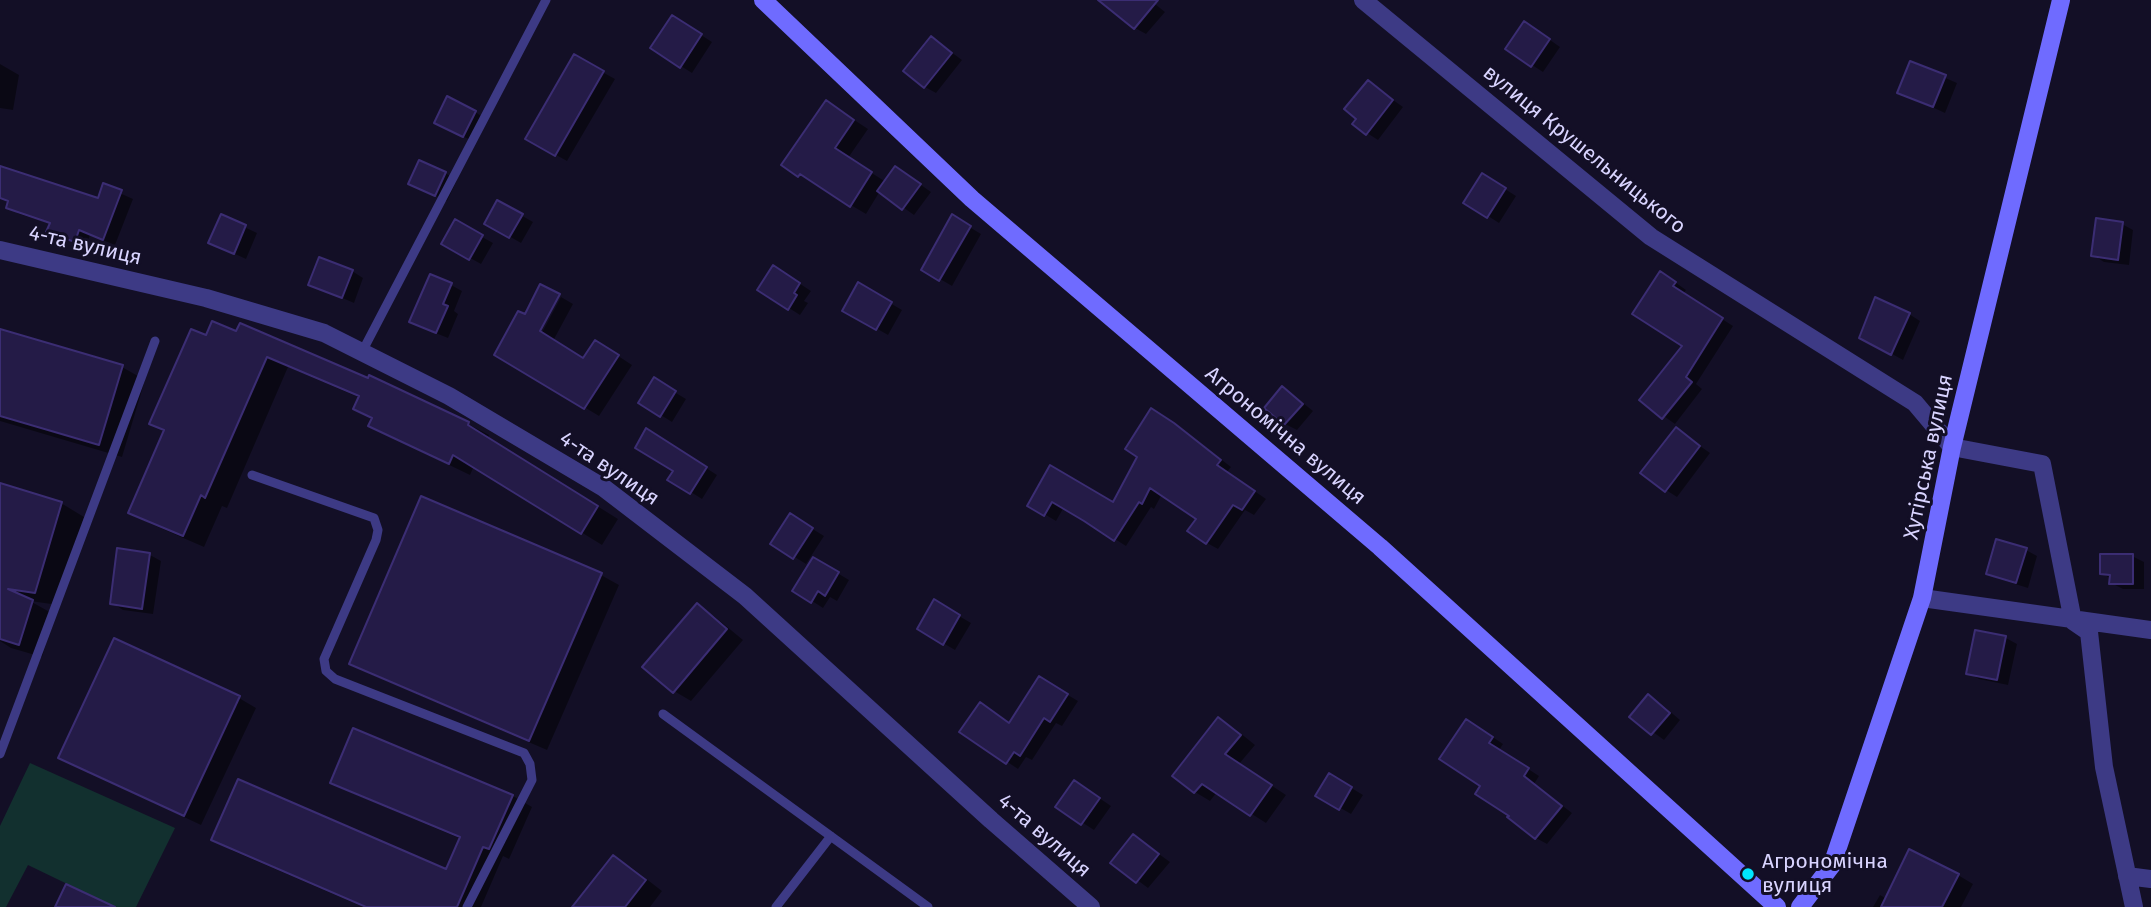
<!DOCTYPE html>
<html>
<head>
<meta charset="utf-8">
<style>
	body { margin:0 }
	canvas { display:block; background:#130f26 }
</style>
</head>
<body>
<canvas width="2151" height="907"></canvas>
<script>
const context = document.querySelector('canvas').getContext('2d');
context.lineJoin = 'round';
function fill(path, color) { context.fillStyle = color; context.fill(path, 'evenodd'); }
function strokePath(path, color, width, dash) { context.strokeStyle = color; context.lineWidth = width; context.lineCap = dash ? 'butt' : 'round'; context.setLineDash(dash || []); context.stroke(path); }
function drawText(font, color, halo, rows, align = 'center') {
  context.font = font + ' "Fira Sans",sans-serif'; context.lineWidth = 6; context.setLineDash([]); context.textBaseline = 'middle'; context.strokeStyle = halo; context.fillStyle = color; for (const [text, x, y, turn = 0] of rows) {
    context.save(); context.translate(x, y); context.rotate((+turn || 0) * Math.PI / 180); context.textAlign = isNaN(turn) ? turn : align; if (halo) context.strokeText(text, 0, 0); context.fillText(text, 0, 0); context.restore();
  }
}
const green = new Path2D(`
	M 30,763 L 175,828 L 136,907 L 115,907 L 28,865 L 6,907 L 0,907 L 0,826 Z`);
const shadow = new Path2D(`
	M 1110,0 L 1150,0 L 1165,12 L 1146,34 L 1135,28 Z
	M 684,24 L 712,42 L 692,73 L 652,48 Z
	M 1536,30 L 1560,47 L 1543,72 L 1532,65 Z
	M 932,38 L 962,60 L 936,93 L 925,87 Z
	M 575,57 L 615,79 L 567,161 L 527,139 Z
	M 1911,63 L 1957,83 L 1945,113 L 1899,92 Z
	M 0,64 L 19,75 L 13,110 L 0,108 Z
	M 1368,82 L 1403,107 L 1378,140 L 1367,133 Z
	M 827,102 L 868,129 L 848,158 L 886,182 L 907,175 L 931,192 L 914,215 L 880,191 L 866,214 L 783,165 Z
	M 475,112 L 486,119 L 475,142 L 447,129 Z
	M 0,168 L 99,201 L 104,186 L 133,199 L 115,245 L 90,235 L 86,247 L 60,238 L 48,231 L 51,224 L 19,214 L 8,207 L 9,203 L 0,199 Z
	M 445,173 L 457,180 L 447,201 L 411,184 Z
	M 1483,175 L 1516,196 L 1499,223 L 1466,202 Z
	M 498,202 L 533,222 L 521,243 L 486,223 Z
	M 221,216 L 257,233 L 246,259 L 211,243 Z
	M 953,217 L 981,234 L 952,286 L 923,269 Z
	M 455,222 L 493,243 L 481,264 L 443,243 Z
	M 2122,224 L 2133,230 L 2129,265 L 2104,262 L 2093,255 Z
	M 352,271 L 363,278 L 354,303 L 310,284 Z
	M 785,274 L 811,291 L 804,301 L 808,303 L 800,315 L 789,308 Z
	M 1672,280 L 1686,290 L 1683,294 L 1733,326 L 1696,384 L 1702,389 L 1675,424 L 1641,400 L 1685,346 L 1634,313 Z
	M 451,285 L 462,291 L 454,311 L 458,314 L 448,338 L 423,328 Z
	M 859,285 L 902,310 L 888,335 L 844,310 Z
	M 561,297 L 573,304 L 553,341 L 584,360 L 609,350 L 632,365 L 599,416 L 496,354 L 535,338 L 538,340 Z
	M 1909,314 L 1920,321 L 1903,360 L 1861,337 Z
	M 213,323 L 468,424 L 489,435 L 488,438 L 618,519 L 602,545 L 474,466 L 470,475 L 391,437 L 370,425 L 373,418 L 360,398 L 288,367 L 227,508 L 222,506 L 204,547 L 151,524 L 130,512 L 165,431 L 152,423 L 207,338 Z
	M 0,331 L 122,367 L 145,380 L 122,457 L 0,421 Z
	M 654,380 L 686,399 L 672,422 L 640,402 Z
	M 1282,388 L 1293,395 L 1313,411 L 1297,430 L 1285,424 L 1266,407 Z
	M 1151,411 L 1186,432 L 1231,467 L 1227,472 L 1266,499 L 1254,515 L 1245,510 L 1218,549 L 1207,543 L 1198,519 L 1162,494 L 1154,509 L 1151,507 L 1126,546 L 1064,507 L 1056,521 L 1029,505 L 1050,468 L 1113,504 L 1140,456 Z
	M 1676,429 L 1710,453 L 1677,497 L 1666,490 Z
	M 658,437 L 717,475 L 702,499 L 670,479 L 675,470 Z
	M 0,485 L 61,503 L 84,517 L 58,605 L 30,601 L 55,615 L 42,657 L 11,648 L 0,641 Z
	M 422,498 L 601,575 L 619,585 L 547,750 L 368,673 L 351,663 Z
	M 790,515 L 824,536 L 806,564 L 772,543 Z
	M 2026,550 L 2037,556 L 2028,588 L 1999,579 L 1988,573 Z
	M 150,555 L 161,561 L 153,614 L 123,610 L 112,603 Z
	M 2132,556 L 2144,562 L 2144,589 L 2123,589 L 2111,583 L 2111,579 L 2102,573 Z
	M 814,559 L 849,580 L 837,601 L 830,597 L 823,608 L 795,590 Z
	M 935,602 L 971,623 L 955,650 L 919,629 Z
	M 697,606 L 714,616 L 743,640 L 691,701 L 674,691 Z
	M 2006,638 L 2017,644 L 2008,685 L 1979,679 L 1968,673 Z
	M 1039,678 L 1078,701 L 1062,726 L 1056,723 L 1032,760 L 1026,757 L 1018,769 L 961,731 L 1010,724 Z
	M 1648,696 L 1659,702 L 1680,720 L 1664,740 L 1631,716 Z
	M 239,698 L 256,708 L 201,825 L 77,767 L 60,757 Z
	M 1219,719 L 1234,728 L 1255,745 L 1239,764 L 1286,795 L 1266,823 L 1217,792 L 1210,801 L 1195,792 L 1174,775 Z
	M 1478,727 L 1503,744 L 1499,750 L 1539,776 L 1534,784 L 1572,813 L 1547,844 L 1536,838 L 1482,786 Z
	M 354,730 L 513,796 L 532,807 L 509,859 L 503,856 L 481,907 L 363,907 L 233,851 L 214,840 L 447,872 L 461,839 L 352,793 L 332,782 Z
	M 1330,775 L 1363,795 L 1351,814 L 1318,795 Z
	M 1086,789 L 1111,806 L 1094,830 L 1058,807 Z
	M 1134,836 L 1170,862 L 1148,888 L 1113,862 Z
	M 613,857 L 631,867 L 662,891 L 650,907 L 575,907 Z
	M 1958,875 L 1973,884 L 1961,907 L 1873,907 L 1880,895 L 1887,899 Z`);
const building = new Path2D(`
	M 1098,0 L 1158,0 L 1134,29 Z
	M 672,15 L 702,34 L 680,68 L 650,48 Z
	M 1524,21 L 1550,39 L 1531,67 L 1505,49 Z
	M 931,36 L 952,53 L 924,88 L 903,71 Z
	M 574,54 L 604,71 L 555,156 L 525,139 Z
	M 1910,61 L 1946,75 L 1933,107 L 1897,93 Z
	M 1368,80 L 1393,100 L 1366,135 L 1352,124 L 1356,119 L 1344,109 Z
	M 447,96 L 476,111 L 463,137 L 434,123 Z
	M 826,100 L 854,120 L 835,148 L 872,172 L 850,207 L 800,174 L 798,177 L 781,165 Z
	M 419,160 L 446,172 L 435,196 L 408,184 Z
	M 0,166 L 98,198 L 103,183 L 122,190 L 103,240 L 79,230 L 75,242 L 46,232 L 50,223 L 6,208 L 8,201 L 0,198 Z
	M 895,166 L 921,184 L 902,210 L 877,191 Z
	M 1482,173 L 1506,188 L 1487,218 L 1463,203 Z
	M 497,200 L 523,214 L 509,238 L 484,224 Z
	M 221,214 L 246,225 L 234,254 L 208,243 Z
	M 952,214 L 971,226 L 939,281 L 921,270 Z
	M 2096,218 L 2123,222 L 2118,260 L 2091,256 Z
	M 455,219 L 483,235 L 469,260 L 441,244 Z
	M 319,257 L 353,270 L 342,298 L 308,285 Z
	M 773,265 L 800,283 L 794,293 L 797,295 L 788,310 L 757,290 Z
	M 1660,271 L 1676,282 L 1673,286 L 1723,318 L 1686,377 L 1692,382 L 1662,419 L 1639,400 L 1682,346 L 1632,314 Z
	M 430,274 L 452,283 L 443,304 L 448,306 L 436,333 L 409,322 Z
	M 858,282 L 892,302 L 876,330 L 842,311 Z
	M 540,284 L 560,294 L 540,331 L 583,358 L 595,340 L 619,355 L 584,409 L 494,355 L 518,311 L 525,314 Z
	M 1875,297 L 1910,313 L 1891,355 L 1859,338 Z
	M 212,321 L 236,331 L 240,323 L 368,378 L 369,375 L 469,422 L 468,425 L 598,506 L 581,534 L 453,455 L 449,464 L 368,426 L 372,418 L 353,409 L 359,396 L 267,357 L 205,498 L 201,495 L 183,536 L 128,513 L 164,430 L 149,424 L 191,329 L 206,335 Z
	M 0,329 L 123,365 L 99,445 L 0,416 Z
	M 654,377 L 676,391 L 660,417 L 638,403 Z
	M 1282,386 L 1303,404 L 1284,425 L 1264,408 Z
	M 1151,408 L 1174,423 L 1221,460 L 1217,465 L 1255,491 L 1242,510 L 1233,505 L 1206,544 L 1187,531 L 1196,519 L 1150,488 L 1142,504 L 1139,502 L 1114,541 L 1084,521 L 1052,502 L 1044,516 L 1027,506 L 1050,465 L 1113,502 L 1137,457 L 1125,449 Z
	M 1676,427 L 1700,446 L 1665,492 L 1640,473 Z
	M 646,428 L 707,467 L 690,494 L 667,480 L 673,471 L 635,448 Z
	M 0,483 L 62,502 L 35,593 L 8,589 L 33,600 L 19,645 L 0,639 Z
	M 421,496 L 602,573 L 529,741 L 349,664 Z
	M 790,513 L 813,528 L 793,559 L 770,544 Z
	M 1996,539 L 2027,548 L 2016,583 L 1986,574 Z
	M 117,548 L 150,553 L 142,609 L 110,604 Z
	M 2100,554 L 2133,554 L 2133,584 L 2109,584 L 2110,575 L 2100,574 Z
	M 813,557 L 839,572 L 825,596 L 818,591 L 811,603 L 792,591 Z
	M 934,599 L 960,615 L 943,645 L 917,629 Z
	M 697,603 L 727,629 L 673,693 L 642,667 Z
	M 1975,630 L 2006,636 L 1997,680 L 1966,674 Z
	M 114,638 L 240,696 L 184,816 L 58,758 Z
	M 1039,676 L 1068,694 L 1050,722 L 1044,718 L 1020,756 L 1014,752 L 1006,764 L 959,732 L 980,702 L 1009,723 Z
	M 1648,694 L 1670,713 L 1651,735 L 1629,717 Z
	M 1218,717 L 1241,735 L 1225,754 L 1272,785 L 1250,816 L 1202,784 L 1194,793 L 1172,776 Z
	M 1466,719 L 1493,737 L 1489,743 L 1529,768 L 1524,776 L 1562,806 L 1535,839 L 1507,817 L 1509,816 L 1475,794 L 1480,786 L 1439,759 Z
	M 353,728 L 513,795 L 489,849 L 483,847 L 457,907 L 366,907 L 211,840 L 238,779 L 446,869 L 460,837 L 330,783 Z
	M 1329,773 L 1352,787 L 1339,810 L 1315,796 Z
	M 1074,780 L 1100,798 L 1081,825 L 1055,807 Z
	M 1133,834 L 1159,854 L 1136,883 L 1110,863 Z
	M 1909,849 L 1959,874 L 1942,907 L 1881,907 Z
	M 613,855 L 646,880 L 625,907 L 572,907 Z
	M 66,884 L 115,907 L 55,907 Z`);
const lane = new Path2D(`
	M 362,352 L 546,0
	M 252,475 L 374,518 L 378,530 L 376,540 L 324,659 L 326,671 L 335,679 L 524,753 L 530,764 L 532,780 L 467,907
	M 663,714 L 928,907
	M 0,754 L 155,341
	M 776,907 L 831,836`);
const street = new Path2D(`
	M 1363,0 L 1651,237 L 1915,403 L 1952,447 L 2042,464 L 2073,621 L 2089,632 L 2104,767 L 2134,907
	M 0,250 L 206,298 L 324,333 L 449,396 L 604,488 L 745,596 L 991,820 L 1091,907
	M 1922,598 L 2151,630
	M 2127,876 L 2151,879`);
const secondary = new Path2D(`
	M 763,0 L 972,199 L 1380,547 L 1777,907
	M 1800,907 L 1832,865 L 1922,598 L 1952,447 L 2061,0`);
const markers = [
	[1748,874,7,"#00e5ff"]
];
const streetNames = [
	["вулиця Крушельницького",1584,150,39],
	["4-та вулиця",85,246,13],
	["Агрономічна вулиця",1285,436,40],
	["Хутірська вулиця",1929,457,-78],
	["4-та вулиця",609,469,34],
	["4-та вулиця",1044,836,41]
];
const poiNames = [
	["Агрономічна",1762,862],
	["вулиця",1762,886]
];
fill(green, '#12302f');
fill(shadow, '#0007');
fill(building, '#241b47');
strokePath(building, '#3b2d73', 2);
strokePath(lane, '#3d3a85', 9);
strokePath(street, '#3d3a85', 18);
strokePath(secondary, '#6f6bff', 18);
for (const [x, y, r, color] of markers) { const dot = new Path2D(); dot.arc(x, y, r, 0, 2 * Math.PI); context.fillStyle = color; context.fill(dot); strokePath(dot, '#130f26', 2.5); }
drawText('21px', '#d9d4ff', '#130f26', streetNames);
drawText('21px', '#d9d4ff', '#130f26', poiNames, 'left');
</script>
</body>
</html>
